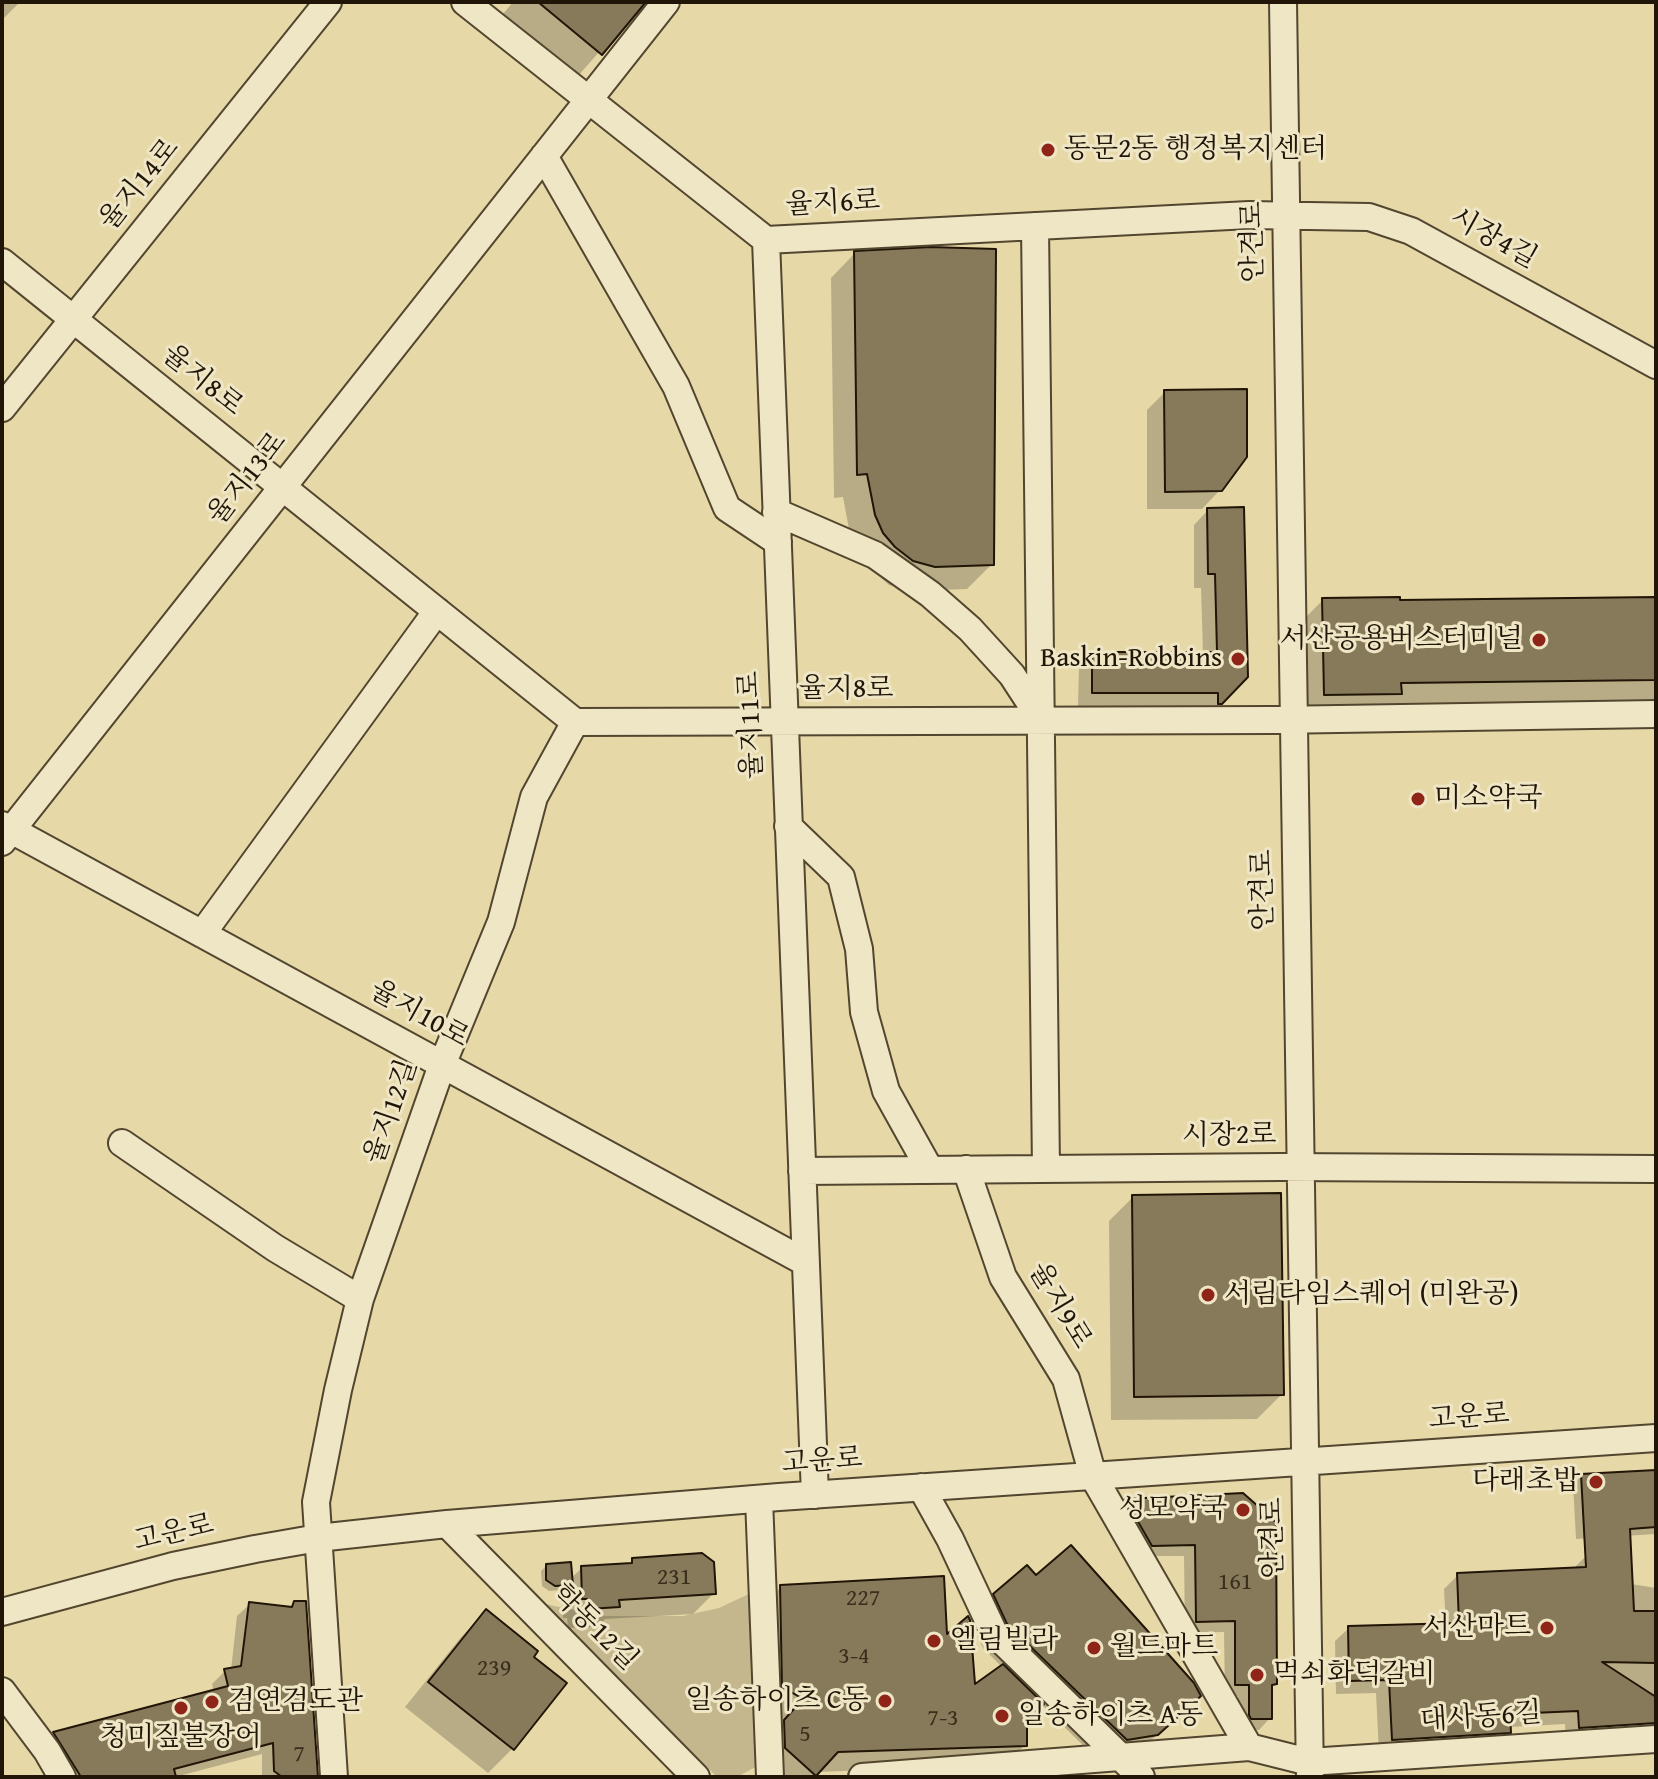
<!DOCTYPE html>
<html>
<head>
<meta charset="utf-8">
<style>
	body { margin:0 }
	#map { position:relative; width:1658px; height:1779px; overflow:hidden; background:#e7d8a8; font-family:"Gentium Book Plus",serif }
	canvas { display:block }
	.frame { position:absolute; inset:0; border:4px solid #201507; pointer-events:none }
</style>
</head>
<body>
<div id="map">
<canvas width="1658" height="1779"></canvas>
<div class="frame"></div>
</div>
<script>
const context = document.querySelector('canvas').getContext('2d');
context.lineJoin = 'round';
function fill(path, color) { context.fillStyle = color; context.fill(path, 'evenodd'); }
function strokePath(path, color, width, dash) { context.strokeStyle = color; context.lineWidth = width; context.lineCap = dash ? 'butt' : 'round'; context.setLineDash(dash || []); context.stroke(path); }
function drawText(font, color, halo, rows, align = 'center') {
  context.font = font + ' "Gentium Book Plus","Noto Serif KR",serif'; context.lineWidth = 6; context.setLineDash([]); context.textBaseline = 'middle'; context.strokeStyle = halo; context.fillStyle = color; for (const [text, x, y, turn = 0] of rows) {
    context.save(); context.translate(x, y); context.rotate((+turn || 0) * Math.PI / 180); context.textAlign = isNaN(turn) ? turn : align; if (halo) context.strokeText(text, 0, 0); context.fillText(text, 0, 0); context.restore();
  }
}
const green = new Path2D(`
	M 751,1593 L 757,1766 L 739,1776 L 716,1776 L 545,1604 L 603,1616 L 683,1616 L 719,1608 Z`);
const shadow = new Path2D(`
	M 2,2 L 20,2 L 2,20 Z
	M 513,2 L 650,2 L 644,8 L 637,9 L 578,76 L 503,14 Z
	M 855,253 L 992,564 L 967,589 L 910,591 L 889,585 L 859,558 L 851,540 L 843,497 L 834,498 L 831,278 Z
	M 1165,392 L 1220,490 L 1202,509 L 1147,509 L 1147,410 Z
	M 1208,510 L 1246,676 L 1206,718 L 1204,707 L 1078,706 L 1079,668 L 1093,654 L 1203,654 L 1201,588 L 1194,588 L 1194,525 Z
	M 1656,599 L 1656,706 L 1298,721 L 1296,627 L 1323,600 Z
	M 1133,1197 L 1282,1394 L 1257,1419 L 1111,1420 L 1109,1221 Z
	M 1656,1471 L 1656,1534 L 1576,1539 L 1573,1484 L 1582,1476 Z
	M 1242,1495 L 1275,1684 L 1270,1688 L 1270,1718 L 1259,1730 L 1240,1730 L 1238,1696 L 1225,1696 L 1224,1632 L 1185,1633 L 1184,1556 L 1140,1556 L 1114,1512 L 1126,1501 Z
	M 1586,1556 L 1631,1584 L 1656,1588 L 1656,1734 L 1566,1741 L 1565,1724 L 1509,1727 L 1509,1732 L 1495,1746 L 1379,1753 L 1376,1693 L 1336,1694 L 1335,1641 L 1349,1628 L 1446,1626 L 1444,1589 L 1458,1575 L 1572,1570 Z
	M 633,1560 L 714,1593 L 693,1614 L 605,1619 L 597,1627 L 568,1628 L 567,1618 L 563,1618 L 561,1590 L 549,1591 L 542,1586 L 541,1571 L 546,1566 L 570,1579 L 582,1568 L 628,1565 Z
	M 1036,1578 L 1199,1696 L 1132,1758 L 1102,1764 L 1041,1704 L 1025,1725 L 1025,1745 L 1005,1765 L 817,1772 L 812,1777 L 775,1777 L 764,1742 L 784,1720 L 763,1707 L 761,1607 L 781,1587 L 946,1638 L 973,1688 L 1002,1667 L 983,1648 L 970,1620 L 995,1595 Z
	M 294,1603 L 316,1777 L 262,1777 L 262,1754 L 175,1777 L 61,1777 L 41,1746 L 54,1734 L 214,1692 L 212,1684 L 225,1671 L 231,1670 L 237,1616 L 250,1604 L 289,1608 Z
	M 486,1612 L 531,1657 L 512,1749 L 488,1773 L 405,1707 L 462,1636 Z`);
const building = new Path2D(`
	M 538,2 L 646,2 L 602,55 Z
	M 931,247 L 996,249 L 994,565 L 935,567 L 913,561 L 895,547 L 883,533 L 875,515 L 867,474 L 857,475 L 854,251 Z
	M 1247,389 L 1247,457 L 1222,491 L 1165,492 L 1164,390 Z
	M 1244,507 L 1248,677 L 1222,704 L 1218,704 L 1218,693 L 1092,693 L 1092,652 L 1217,652 L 1215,574 L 1208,574 L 1207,508 Z
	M 1400,597 L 1400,600 L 1656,597 L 1656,680 L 1401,683 L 1402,694 L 1324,695 L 1322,598 Z
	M 1281,1193 L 1284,1395 L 1134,1397 L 1132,1195 Z
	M 1656,1470 L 1656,1527 L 1630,1529 L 1634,1611 L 1656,1611 L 1656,1663 L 1602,1662 L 1656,1697 L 1656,1723 L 1579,1728 L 1578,1711 L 1510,1714 L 1511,1733 L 1392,1740 L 1389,1680 L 1349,1681 L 1348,1626 L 1459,1623 L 1457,1573 L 1586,1567 L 1581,1474 Z
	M 1243,1493 L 1276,1522 L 1277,1684 L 1272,1685 L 1272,1719 L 1251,1719 L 1249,1715 L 1249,1685 L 1235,1685 L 1235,1621 L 1196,1622 L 1195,1545 L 1152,1546 L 1125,1499 Z
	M 1071,1545 L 1194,1683 L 1201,1696 L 1158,1735 L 1127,1740 L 1007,1624 L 993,1594 L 1027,1565 L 1036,1575 Z
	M 702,1553 L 714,1562 L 716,1594 L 619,1600 L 620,1607 L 588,1609 L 587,1599 L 582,1599 L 581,1566 L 632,1563 L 632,1558 Z
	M 571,1562 L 573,1585 L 555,1586 L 546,1580 L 546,1564 Z
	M 944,1576 L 947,1634 L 968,1616 L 970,1620 L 975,1684 L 1003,1664 L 1044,1704 L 1027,1725 L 1027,1746 L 838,1752 L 816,1776 L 785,1748 L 784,1720 L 803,1699 L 782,1687 L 780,1585 Z
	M 294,1601 L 306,1601 L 318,1777 L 282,1777 L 274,1771 L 273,1743 L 174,1769 L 176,1777 L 81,1777 L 53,1732 L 228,1686 L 224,1669 L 241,1666 L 249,1602 L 292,1607 Z
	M 486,1609 L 538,1651 L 534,1657 L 567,1683 L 514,1750 L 428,1682 Z`);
const minor = new Path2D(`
	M 465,2 L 766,240 L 1249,215 L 1369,217 L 1411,231 L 1656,365
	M 1283,2 L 1310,1777
	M 544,156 L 676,386 L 727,508 L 778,542
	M 1035,226 L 1046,1169
	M 766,240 L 815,1495
	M 2,262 L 575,722 L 1274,720 L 1656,714
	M 2,408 L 328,2
	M 776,512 L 875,555 L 930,594 L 970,629 L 1012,675 L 1042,721
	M 2,825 L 805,1262
	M 788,826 L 841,877 L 859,949 L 864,1012 L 886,1091 L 930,1170
	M 2,842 L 666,2
	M 202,934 L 437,611
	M 122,1143 L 275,1248 L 360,1299
	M 966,1169 L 1003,1277 L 1066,1379 L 1093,1476 L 1249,1747
	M 802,1171 L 1280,1167 L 1656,1169
	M 921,1487 L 950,1539 L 994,1633 L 1141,1777
	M 759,1499 L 770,1777
	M 447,1524 L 696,1777
	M 2,1612 L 173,1566 L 255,1549 L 318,1538 L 447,1524 L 779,1497 L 1656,1438
	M 2,1691 L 47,1751 L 62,1777
	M 334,1777 L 316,1502 L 338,1390 L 360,1299 L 442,1065 L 501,922 L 534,797 L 575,722
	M 862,1777 L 1249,1747 L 1309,1762 L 1656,1739`);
const markers = [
	[1048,150,8,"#8f2418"],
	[1539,640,8,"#8f2418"],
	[1238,659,8,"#8f2418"],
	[1418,799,8,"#8f2418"],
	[1208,1295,8,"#8f2418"],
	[1596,1482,8,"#8f2418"],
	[1243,1510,8,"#8f2418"],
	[1547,1628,8,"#8f2418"],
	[934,1641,8,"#8f2418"],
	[1094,1648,8,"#8f2418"],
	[1257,1675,8,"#8f2418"],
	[885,1701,8,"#8f2418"],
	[212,1702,8,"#8f2418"],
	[181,1708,8,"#8f2418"],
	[1002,1716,8,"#8f2418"]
];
const numberNames = [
	["231",674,1578],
	["161",1235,1583],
	["227",863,1599],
	["3-4",854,1657],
	["239",494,1669],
	["7-3",943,1719],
	["5",805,1735],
	["7",299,1755]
];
const poiNames = [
	["동문2동 행정복지센터",1064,150],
	["서산공용버스터미널",1523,640,"right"],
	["Baskin-Robbins",1222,659,"right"],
	["미소약국",1434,799],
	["서림타임스퀘어 (미완공)",1224,1295],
	["다래초밥",1580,1482,"right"],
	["성모약국",1227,1510,"right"],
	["서산마트",1531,1628,"right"],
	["엘림빌라",950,1641],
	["월드마트",1110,1648],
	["먹쇠화덕갈비",1273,1675],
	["일송하이츠 C동",869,1701,"right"],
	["검연검도관",228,1702],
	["일송하이츠 A동",1018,1716],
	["청미짚불장어",181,1738,"center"]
];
const streetNames = [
	["율지14로",140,185,-51],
	["율지6로",833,204,-3],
	["시장4길",1493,239,29],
	["안견로",1254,242,-91],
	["율지8로",202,381,39],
	["율지13로",248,479,-52],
	["율지8로",846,690],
	["율지11로",752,725,-92],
	["안견로",1264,890,-91],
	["율지10로",419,1015,29],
	["율지12길",392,1112,-71],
	["시장2로",1229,1136],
	["율지9로",1059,1306,59],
	["고운로",1469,1418,-4],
	["고운로",822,1462,-4],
	["고운로",174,1534,-13],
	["안견로",1274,1538,-91],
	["학동12길",594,1628,45],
	["대사동6길",1481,1718,-4]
];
fill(green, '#c5b78d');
fill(shadow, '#0003');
fill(building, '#877a5b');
strokePath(building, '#201507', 2);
strokePath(minor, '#52462f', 30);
strokePath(minor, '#efe6c6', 26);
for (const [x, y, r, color] of markers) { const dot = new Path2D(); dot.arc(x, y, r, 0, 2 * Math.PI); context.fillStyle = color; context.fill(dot); strokePath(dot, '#efe6c6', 3); }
drawText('24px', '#3a2e1c', null, numberNames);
drawText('28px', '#201507', '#efe6c6', poiNames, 'left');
drawText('28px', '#201507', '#efe6c6', streetNames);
</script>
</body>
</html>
